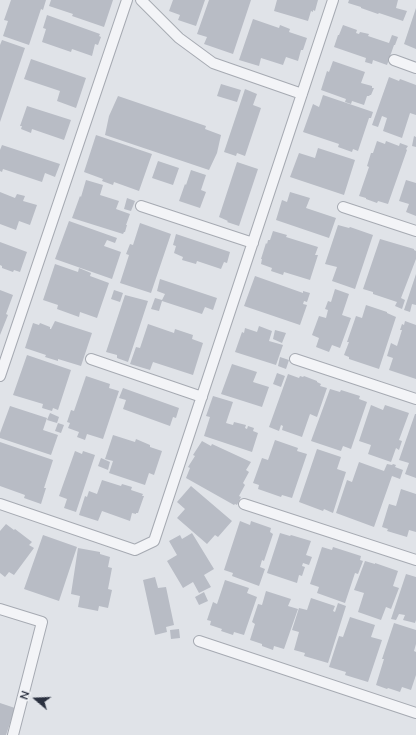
<!DOCTYPE html>
<html>
<head>
<meta charset="utf-8">
<style>
	body { margin:0 }
	#map { position:relative; width:416px; height:735px; overflow:hidden; background:#e0e3e8; font-family:Mulish,sans-serif }
	canvas { display:block }
	.north { position:absolute; left:16px; top:679px; width:40px; height:40px; -webkit-text-stroke:3px #f0f2f6; paint-order:stroke; rotate:289deg; font-size:11px; font-weight:700; line-height:16px; text-align:center; color:#2a303f }
	.north::after { content:''; display:block; margin:auto; width:14px; height:18px; background:#2a303f; clip-path:polygon(50% 0,100% 100%,50% 72%,0 100%) }
</style>
</head>
<body>
<div id="map">
<canvas width="416" height="735"></canvas>
<div class="north">N</div>
</div>
<script>
const context = document.querySelector('canvas').getContext('2d');
context.lineJoin = 'round';
function fill(path, color) { context.fillStyle = color; context.fill(path, 'evenodd'); }
function strokePath(path, color, width, dash) { context.strokeStyle = color; context.lineWidth = width; context.lineCap = dash ? 'butt' : 'round'; context.setLineDash(dash || []); context.stroke(path); }
const building = new Path2D(`
	M 11,0 L 46,0 L 43,10 L 41,9 L 29,45 L 3,36 L 8,21 L 4,20 Z
	M 51,0 L 113,0 L 104,27 L 72,16 L 73,14 L 49,6 Z
	M 173,0 L 205,0 L 196,26 L 178,20 L 180,15 L 169,11 Z
	M 209,0 L 251,0 L 233,54 L 204,44 L 207,37 L 197,34 Z
	M 277,0 L 318,0 L 315,11 L 313,10 L 313,12 L 311,11 L 308,21 L 274,11 Z
	M 349,0 L 398,0 L 396,8 L 407,11 L 403,21 L 379,13 L 378,14 L 361,8 L 361,7 L 348,3 Z
	M 416,8 L 416,49 L 404,44 Z
	M 47,15 L 100,34 L 99,36 L 101,37 L 98,45 L 95,44 L 92,56 L 72,49 L 71,52 L 42,42 L 46,29 L 43,28 Z
	M 253,19 L 279,28 L 280,25 L 290,29 L 289,32 L 307,38 L 303,50 L 301,50 L 298,61 L 286,57 L 283,65 L 261,58 L 259,66 L 239,60 Z
	M 343,25 L 357,30 L 356,33 L 359,34 L 360,32 L 369,34 L 368,36 L 389,43 L 392,35 L 398,37 L 395,45 L 394,45 L 387,65 L 373,60 L 372,64 L 365,62 L 366,58 L 334,47 L 338,35 L 339,35 Z
	M 2,40 L 25,48 L 0,122 L 0,45 Z
	M 31,59 L 86,78 L 76,108 L 57,101 L 60,91 L 24,79 Z
	M 333,61 L 365,72 L 361,83 L 372,86 L 372,88 L 374,88 L 371,95 L 370,95 L 369,96 L 367,96 L 364,105 L 352,101 L 351,104 L 345,102 L 346,99 L 321,90 L 327,71 L 329,72 Z
	M 389,77 L 399,81 L 400,79 L 416,85 L 416,115 L 410,113 L 402,138 L 383,131 L 387,118 L 382,116 L 378,127 L 372,125 Z
	M 221,84 L 241,90 L 237,102 L 217,96 Z
	M 245,89 L 257,94 L 253,105 L 261,108 L 245,156 L 237,153 L 236,156 L 224,152 Z
	M 323,95 L 373,112 L 371,118 L 369,118 L 358,151 L 353,149 L 352,152 L 338,147 L 339,144 L 303,132 L 313,104 L 319,107 Z
	M 118,96 L 206,126 L 205,129 L 221,135 L 217,153 L 209,170 L 105,135 L 109,116 Z
	M 27,106 L 71,120 L 64,140 L 32,129 L 31,133 L 21,129 L 22,126 L 20,126 Z
	M 96,135 L 152,154 L 139,191 L 114,182 L 113,185 L 102,181 L 103,179 L 84,172 Z
	M 414,136 L 416,137 L 416,147 L 412,146 Z
	M 377,141 L 385,144 L 386,141 L 399,146 L 400,143 L 408,146 L 406,149 L 407,150 L 388,204 L 378,201 L 377,203 L 366,199 L 366,198 L 359,196 L 369,167 L 367,166 L 371,153 L 373,153 Z
	M 2,145 L 60,164 L 55,177 L 45,173 L 42,182 L 3,169 L 2,172 L 0,171 L 0,150 Z
	M 318,148 L 355,160 L 344,195 L 290,177 L 299,153 L 315,158 Z
	M 158,161 L 179,168 L 173,185 L 152,178 Z
	M 237,162 L 258,169 L 239,226 L 227,222 L 228,221 L 219,217 Z
	M 191,170 L 206,175 L 201,190 L 206,192 L 200,208 L 179,201 L 185,184 L 186,185 Z
	M 86,180 L 103,185 L 100,195 L 119,201 L 116,209 L 130,214 L 126,225 L 127,225 L 125,232 L 124,232 L 123,234 L 72,218 L 80,196 L 81,197 Z
	M 406,180 L 416,183 L 416,216 L 406,212 L 409,204 L 399,201 Z
	M 0,192 L 15,198 L 17,194 L 25,196 L 23,201 L 37,205 L 30,225 L 19,221 L 16,230 L 0,224 Z
	M 290,192 L 310,198 L 306,208 L 336,218 L 329,238 L 276,220 L 282,200 L 287,202 Z
	M 127,198 L 135,201 L 131,211 L 124,209 Z
	M 69,221 L 117,238 L 115,243 L 107,240 L 104,246 L 121,252 L 112,279 L 55,259 Z
	M 140,223 L 171,234 L 151,293 L 120,283 L 129,255 L 126,254 L 130,244 L 133,245 Z
	M 338,225 L 349,228 L 350,227 L 373,235 L 355,289 L 332,281 L 337,267 L 325,264 Z
	M 273,231 L 287,235 L 286,237 L 318,247 L 315,255 L 318,255 L 310,280 L 284,272 L 283,275 L 271,271 L 272,268 L 261,264 L 262,259 L 261,259 L 266,243 L 267,244 L 268,240 L 270,240 Z
	M 176,234 L 230,252 L 227,263 L 224,262 L 221,269 L 197,261 L 196,264 L 182,260 L 183,257 L 174,253 L 176,246 L 173,245 Z
	M 380,239 L 414,249 L 414,250 L 416,251 L 416,259 L 401,298 L 405,300 L 402,309 L 395,306 L 397,302 L 373,294 L 373,292 L 363,289 Z
	M 0,242 L 27,252 L 20,272 L 14,270 L 13,272 L 2,268 L 2,266 L 0,265 Z
	M 55,264 L 78,272 L 79,268 L 91,273 L 90,276 L 109,283 L 97,318 L 80,312 L 79,317 L 57,309 L 58,305 L 43,300 Z
	M 416,274 L 416,305 L 412,304 L 410,312 L 404,310 Z
	M 255,276 L 303,293 L 303,291 L 310,293 L 307,302 L 304,301 L 303,304 L 307,305 L 300,325 L 244,306 Z
	M 160,279 L 217,298 L 213,310 L 205,307 L 202,314 L 162,301 L 159,311 L 151,309 L 155,298 L 162,300 L 165,294 L 157,291 Z
	M 335,289 L 349,294 L 342,315 L 351,318 L 340,348 L 332,345 L 329,352 L 316,347 L 319,338 L 312,335 L 319,316 L 326,318 L 328,310 L 325,309 L 328,301 L 331,302 Z
	M 0,290 L 13,295 L 6,314 L 8,315 L 0,335 Z
	M 114,290 L 123,293 L 120,302 L 111,299 Z
	M 125,295 L 148,301 L 128,362 L 117,358 L 117,355 L 106,352 Z
	M 366,305 L 387,312 L 387,313 L 396,317 L 379,369 L 349,359 L 349,357 L 344,355 L 349,342 L 347,342 L 356,316 L 362,318 Z
	M 55,321 L 92,333 L 81,366 L 58,359 L 58,361 L 45,357 L 46,355 L 25,348 L 33,323 L 39,325 L 40,323 L 50,327 L 50,329 L 51,329 Z
	M 405,321 L 416,325 L 416,379 L 389,370 L 393,358 L 387,356 L 391,343 L 397,346 L 402,330 L 400,330 L 402,324 L 404,325 Z
	M 148,324 L 174,333 L 175,329 L 193,335 L 192,339 L 203,343 L 193,375 L 153,362 L 150,370 L 130,364 L 136,347 L 140,348 Z
	M 259,326 L 272,331 L 269,341 L 283,345 L 276,365 L 235,352 L 242,332 L 244,333 L 245,328 L 257,332 Z
	M 275,330 L 286,333 L 282,343 L 273,339 Z
	M 27,355 L 71,370 L 58,410 L 53,408 L 52,411 L 42,408 L 43,404 L 13,395 Z
	M 280,357 L 289,360 L 286,369 L 278,366 Z
	M 232,364 L 257,372 L 253,382 L 269,387 L 262,407 L 221,394 Z
	M 277,373 L 285,376 L 281,387 L 273,384 Z
	M 288,374 L 299,378 L 300,376 L 303,377 L 304,376 L 317,381 L 317,382 L 321,384 L 320,386 L 327,388 L 317,417 L 310,414 L 302,437 L 282,430 L 283,426 L 281,425 L 279,431 L 269,427 Z
	M 86,376 L 110,384 L 109,388 L 119,391 L 103,439 L 87,434 L 85,440 L 77,437 L 79,432 L 68,428 L 70,423 L 67,422 L 71,410 L 74,411 Z
	M 123,388 L 179,408 L 176,418 L 173,417 L 170,426 L 123,409 L 126,400 L 119,398 Z
	M 330,389 L 340,392 L 341,390 L 360,396 L 359,399 L 367,402 L 351,449 L 343,446 L 341,451 L 311,441 Z
	M 213,396 L 233,402 L 226,423 L 233,425 L 234,422 L 246,425 L 245,428 L 247,429 L 248,426 L 254,428 L 253,431 L 258,433 L 252,452 L 204,436 L 210,417 L 206,416 Z
	M 371,405 L 383,410 L 385,405 L 409,413 L 399,440 L 402,441 L 399,450 L 396,448 L 391,462 L 368,454 L 371,445 L 359,441 Z
	M 10,406 L 47,418 L 43,430 L 58,435 L 51,455 L 0,438 L 0,433 Z
	M 50,413 L 59,417 L 57,423 L 47,420 Z
	M 415,414 L 416,414 L 416,478 L 405,474 L 409,463 L 399,460 Z
	M 58,423 L 64,425 L 61,433 L 55,431 Z
	M 113,435 L 135,442 L 136,439 L 150,445 L 150,447 L 162,451 L 154,475 L 149,473 L 145,485 L 109,473 L 113,461 L 105,459 Z
	M 275,440 L 298,448 L 297,451 L 307,454 L 292,498 L 282,495 L 281,497 L 258,489 L 259,485 L 253,483 L 262,458 L 268,460 Z
	M 202,441 L 211,446 L 212,444 L 251,462 L 246,470 L 249,472 L 243,483 L 245,485 L 239,496 L 241,497 L 237,505 L 235,504 L 234,505 L 186,478 L 190,468 L 188,467 L 195,456 L 193,455 Z
	M 0,442 L 53,460 L 44,488 L 46,488 L 41,504 L 24,498 L 25,495 L 0,486 Z
	M 317,449 L 341,457 L 337,469 L 346,472 L 333,513 L 324,509 L 323,511 L 299,502 Z
	M 75,451 L 82,454 L 83,451 L 95,455 L 76,512 L 64,508 L 67,499 L 59,496 Z
	M 101,458 L 110,462 L 108,470 L 98,466 Z
	M 359,462 L 384,471 L 387,464 L 392,465 L 393,464 L 396,465 L 395,467 L 403,470 L 400,479 L 392,476 L 374,527 L 336,513 L 347,480 L 352,482 Z
	M 102,480 L 121,486 L 122,484 L 132,487 L 131,490 L 143,494 L 142,496 L 144,496 L 138,513 L 136,513 L 136,514 L 132,513 L 130,521 L 102,511 L 98,521 L 79,515 L 85,496 L 87,497 L 89,491 L 97,494 Z
	M 191,486 L 232,521 L 218,537 L 215,535 L 207,544 L 177,518 L 185,509 L 177,502 Z
	M 401,489 L 416,494 L 416,532 L 409,530 L 407,537 L 387,531 L 388,529 L 382,527 L 389,504 L 396,506 Z
	M 240,521 L 250,525 L 251,521 L 271,528 L 270,532 L 273,534 L 264,561 L 262,560 L 260,567 L 265,569 L 259,586 L 232,576 L 233,573 L 224,570 Z
	M 6,524 L 14,530 L 15,529 L 32,542 L 29,545 L 34,548 L 14,575 L 9,572 L 5,577 L 0,573 L 0,531 Z
	M 192,533 L 214,569 L 204,575 L 211,587 L 199,593 L 193,582 L 183,588 L 167,561 L 177,555 L 169,541 L 180,535 L 182,539 Z
	M 280,533 L 290,536 L 291,535 L 311,541 L 306,555 L 312,557 L 309,565 L 303,563 L 302,566 L 305,567 L 302,576 L 299,575 L 297,583 L 267,573 Z
	M 43,535 L 77,547 L 59,601 L 24,589 Z
	M 322,547 L 332,550 L 333,547 L 361,556 L 360,560 L 363,561 L 358,574 L 355,573 L 345,603 L 317,593 L 319,587 L 310,584 Z
	M 78,548 L 100,552 L 100,554 L 110,557 L 108,567 L 112,568 L 108,589 L 112,590 L 108,608 L 99,606 L 98,611 L 78,607 L 80,596 L 71,594 Z
	M 365,561 L 375,564 L 375,563 L 398,571 L 393,586 L 399,588 L 391,609 L 386,607 L 381,620 L 358,612 L 364,593 L 354,590 Z
	M 406,574 L 416,577 L 416,620 L 415,623 L 403,620 L 405,615 L 399,614 L 396,620 L 391,619 Z
	M 155,577 L 158,588 L 166,587 L 174,625 L 166,627 L 167,632 L 155,635 L 143,580 Z
	M 225,580 L 249,588 L 247,593 L 257,597 L 244,635 L 234,632 L 233,635 L 221,631 L 222,629 L 210,625 L 211,621 L 207,620 L 213,602 L 217,604 Z
	M 266,591 L 291,599 L 288,606 L 298,609 L 284,649 L 274,646 L 273,650 L 262,646 L 262,644 L 250,640 L 255,624 L 252,622 L 258,604 L 262,605 Z
	M 204,592 L 208,601 L 199,605 L 195,597 Z
	M 311,598 L 335,606 L 333,611 L 335,612 L 338,603 L 346,606 L 328,663 L 304,656 L 305,653 L 294,650 L 299,632 L 292,630 L 299,608 L 307,610 Z
	M 350,617 L 375,625 L 371,637 L 382,640 L 368,682 L 345,675 L 346,672 L 329,667 L 339,636 L 343,637 Z
	M 394,623 L 416,630 L 416,644 L 414,651 L 416,652 L 416,675 L 411,690 L 402,687 L 400,692 L 388,688 L 387,689 L 376,685 L 384,659 L 382,659 Z
	M 179,629 L 180,638 L 171,639 L 170,630 Z
	M 0,703 L 15,708 L 6,735 L 0,735 Z`);
const lane = new Path2D(`
	M 141,0 L 179,38 L 213,63 L 302,94
	M 394,60 L 416,68
	M 141,206 L 253,243
	M 343,207 L 416,231
	M 91,359 L 202,397
	M 295,359 L 416,399
	M 0,376 L 127,0
	M 0,504 L 135,550 L 154,541 L 333,0
	M 244,504 L 416,560
	M 0,609 L 42,622 L 13,735
	M 199,641 L 416,713`);
fill(building, '#b8bcc5');
strokePath(lane, '#a6aab2', 12);
strokePath(lane, '#f3f4f7', 10);
</script>
</body>
</html>
